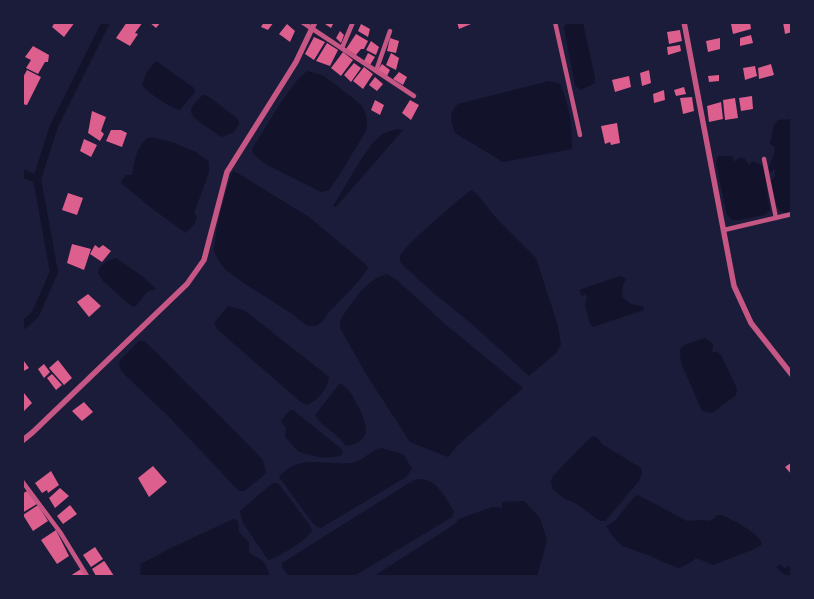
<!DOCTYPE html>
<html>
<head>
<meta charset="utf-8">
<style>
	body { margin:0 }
	#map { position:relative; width:814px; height:599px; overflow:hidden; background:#1b1b3a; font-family:Jost,sans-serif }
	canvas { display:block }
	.frame { position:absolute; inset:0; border:24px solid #1b1b3a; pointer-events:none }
</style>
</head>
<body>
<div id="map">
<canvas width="814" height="599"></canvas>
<div class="frame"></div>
</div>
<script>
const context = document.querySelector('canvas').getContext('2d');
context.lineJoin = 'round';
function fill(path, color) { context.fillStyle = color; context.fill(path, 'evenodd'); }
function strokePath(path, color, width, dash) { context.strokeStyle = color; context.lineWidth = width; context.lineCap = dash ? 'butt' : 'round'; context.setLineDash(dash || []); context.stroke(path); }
const water = new Path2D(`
	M 570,23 L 583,23 L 595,77 L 595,83 L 580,90 L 575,85 L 564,28 L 565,25 Z
	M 156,61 L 194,88 L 195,92 L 180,110 C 172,109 147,92 142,85 L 147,72 Z
	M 308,71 L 324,76 L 354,99 L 362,106 L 366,115 L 367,122 L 366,131 L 338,177 L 329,190 L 321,192 L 267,165 L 253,154 L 252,149 C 263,133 294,77 308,71 Z
	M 549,81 L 560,84 C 569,104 573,128 572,149 L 503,162 L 455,133 C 451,120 447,115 458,104 Z
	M 203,95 L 208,96 L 238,119 L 239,124 L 233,133 L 221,137 C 215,133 210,129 204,125 C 187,114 187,109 203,95 Z
	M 791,119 L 792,212 L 789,214 L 780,211 L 776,204 L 771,181 L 775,176 L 775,170 L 774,169 L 771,172 L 769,171 C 769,162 775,157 775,147 L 770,144 L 774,125 L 778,120 Z
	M 398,129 L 403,130 L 336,207 L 333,206 C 343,191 367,145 380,136 C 385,132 392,130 398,129 Z
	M 150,137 L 172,142 L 196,152 L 209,162 L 209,172 L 194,213 L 197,217 L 194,225 L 186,233 L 154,210 L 122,184 L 121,181 L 126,175 L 132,175 C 134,163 137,143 150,137 Z
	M 718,156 L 732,156 L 735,162 L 738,158 L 744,158 L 749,165 L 752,161 L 763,166 L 770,210 L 764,215 L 739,220 L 733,220 L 727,215 L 716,163 Z
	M 234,171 L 309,217 L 365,264 L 368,268 L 359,281 L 328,313 L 323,321 L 316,326 L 309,326 L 303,323 L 291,313 L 245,284 L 225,269 L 219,261 L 214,251 L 217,227 L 224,198 L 232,173 Z
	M 471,190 L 476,193 L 497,219 L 536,258 L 558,326 L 561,345 L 555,354 L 529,376 L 472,324 L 430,290 L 402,264 C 401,262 399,259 400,257 C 402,247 460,199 471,190 Z
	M 116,258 L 146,279 L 156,289 L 147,292 L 135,307 L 130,305 L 102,280 L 98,273 L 99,268 L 107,261 Z
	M 387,274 L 398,281 L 446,325 L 523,388 L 458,445 L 448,457 L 410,442 L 366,374 L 340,328 L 340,320 C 353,303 365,279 387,274 Z
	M 620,276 L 626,279 L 623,285 L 622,297 L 631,304 L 644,307 L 644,310 L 593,327 L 590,324 L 585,305 L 587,298 L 586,294 L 582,296 L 579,290 Z
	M 228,306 L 244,310 L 329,377 C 328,389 318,400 307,405 L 302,403 L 218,330 L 214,323 Z
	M 705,338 L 713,344 L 712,352 L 717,352 L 721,355 L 737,389 L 736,395 L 712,413 L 702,411 L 681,363 L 680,350 L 684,345 Z
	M 139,341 L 144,341 L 160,356 L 187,384 L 206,402 L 263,460 L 266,473 L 261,478 L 244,491 L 239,491 L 168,416 L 122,372 L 119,364 L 120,360 Z
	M 340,383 C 350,389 353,397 359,408 C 368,426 372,442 346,446 C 338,433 322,428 315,415 Z
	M 293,410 L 340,448 L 343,452 L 341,456 L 323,458 L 299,452 L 285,437 L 286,428 L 281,421 L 289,411 Z
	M 592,436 L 598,438 L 602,444 L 641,468 L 642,474 L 639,481 L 605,521 L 600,521 L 575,503 L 563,498 L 553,489 L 551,483 L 552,477 Z
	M 382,448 L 404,455 L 412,469 L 406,477 L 321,528 L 316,526 L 311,521 L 279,477 C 295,458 313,462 336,463 C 342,463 349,464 355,462 C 366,459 371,449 382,448 Z
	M 422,479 C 438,481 445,498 454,511 L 452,517 L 354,576 L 289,576 L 282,568 L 282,563 L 406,485 L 414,480 Z
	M 273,483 L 278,483 L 309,524 L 312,531 C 308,539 278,558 268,560 L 243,523 L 240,511 Z
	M 638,495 L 687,521 L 703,520 L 709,521 L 715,518 L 717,515 L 722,515 C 733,521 759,532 762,544 L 757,548 L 713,565 L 696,558 L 690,563 L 679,568 L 665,563 L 651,556 L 622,546 L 612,535 L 606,526 L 615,521 L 634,497 Z
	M 524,501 L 540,518 L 547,541 L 537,576 L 374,576 L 455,524 L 459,519 L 492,507 L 502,508 L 502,502 Z
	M 233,519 L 238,521 L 239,532 L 249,542 L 249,553 C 263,561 265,560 270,576 L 140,576 L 141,564 L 169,549 Z
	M 781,564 L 784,568 L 791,565 L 791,576 L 786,576 L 776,567 Z`);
const canal = new Path2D(`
	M 22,173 L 37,179
	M 22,326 L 35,315 L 54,272 L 37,179 L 54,126 L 106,22`);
const building = new Path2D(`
	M 55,22 L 75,22 L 64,37 L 52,27 Z
	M 127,22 L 143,22 L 135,33 L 138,34 L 130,46 L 116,38 Z
	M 149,22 L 161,22 L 156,28 Z
	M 264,22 L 274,22 L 268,30 L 261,27 Z
	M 322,22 L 334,22 L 331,28 Z
	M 457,22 L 471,22 L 471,24 L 459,29 Z
	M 737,22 L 750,22 L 751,29 L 733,34 L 731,24 Z
	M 783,22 L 792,22 L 792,32 L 785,34 Z
	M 287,24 L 295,31 L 290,42 L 279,34 Z
	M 361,24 L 370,29 L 368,37 L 358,31 Z
	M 680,30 L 682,41 L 669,44 L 667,32 Z
	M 340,31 L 344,35 L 341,43 L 336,38 Z
	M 356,34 L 368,41 L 364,49 L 361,49 L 356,55 L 346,49 Z
	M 751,35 L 753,43 L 740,46 L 740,38 Z
	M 314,37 L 325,42 L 314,60 L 305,54 Z
	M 390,38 L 399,41 L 396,53 L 387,51 Z
	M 720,38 L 720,49 L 708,52 L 706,41 Z
	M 371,41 L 379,47 L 376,55 L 366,50 Z
	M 327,43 L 338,50 L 330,66 L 316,61 Z
	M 680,45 L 681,51 L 668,55 L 667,47 Z
	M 33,46 L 49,55 L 48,62 L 45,62 L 38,74 L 26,68 L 31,60 L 25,57 Z
	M 343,52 L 353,60 L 341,76 L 331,68 Z
	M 368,53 L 375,57 L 370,65 L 364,61 Z
	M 391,53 L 399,58 L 396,70 L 386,65 Z
	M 354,63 L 361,68 L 351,82 L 344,75 Z
	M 382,64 L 390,70 L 387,76 L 378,70 Z
	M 771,64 L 774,75 L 759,79 L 758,68 Z
	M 755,66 L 757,76 L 745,80 L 743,68 Z
	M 364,67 L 373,74 L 363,89 L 353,81 Z
	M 27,70 L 41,77 L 27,105 L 22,104 L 22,79 Z
	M 649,70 L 651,83 L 642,86 L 640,73 Z
	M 399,72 L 407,77 L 403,85 L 393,79 Z
	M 719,75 L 719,81 L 709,82 L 708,76 Z
	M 629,76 L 631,87 L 615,92 L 612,80 Z
	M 375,77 L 383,84 L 377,91 L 369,85 Z
	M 684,87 L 686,94 L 676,96 L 674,90 Z
	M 664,90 L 665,100 L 654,103 L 653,94 Z
	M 752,96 L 753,109 L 741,111 L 739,98 Z
	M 692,97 L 694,111 L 683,114 L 680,98 Z
	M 735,98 L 738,118 L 725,120 L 723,100 Z
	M 375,100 L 384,105 L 380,115 L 371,110 Z
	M 410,100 L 419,105 L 411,120 L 402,113 Z
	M 721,102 L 723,119 L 709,122 L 707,106 Z
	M 92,111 L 106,117 L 101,131 L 104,134 L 100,141 L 88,133 Z
	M 617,123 L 620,143 L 611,145 L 610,142 L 605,144 L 601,126 Z
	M 111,130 L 121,130 L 127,133 L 122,147 L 106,141 Z
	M 84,139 L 97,145 L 91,157 L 80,151 Z
	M 68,193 L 83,198 L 77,215 L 62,210 Z
	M 72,244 L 91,249 L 84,270 L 67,263 Z
	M 95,245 L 99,248 L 103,245 L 111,251 L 102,262 L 90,254 Z
	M 88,294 L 101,306 L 89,317 L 77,302 Z
	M 58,360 L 72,378 L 64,385 L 49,368 Z
	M 24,361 L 29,368 L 22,372 L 22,362 Z
	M 44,364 L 50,372 L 44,378 L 38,369 Z
	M 52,374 L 62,385 L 56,390 L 47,378 Z
	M 24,393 L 32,403 L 22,413 L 22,395 Z
	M 84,402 L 93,412 L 82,421 L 72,411 Z
	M 792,462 L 792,475 L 785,467 Z
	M 153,466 L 167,482 L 149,497 L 138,478 Z
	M 51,471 L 59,485 L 48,493 L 47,490 L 42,493 L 35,483 Z
	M 60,488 L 69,496 L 55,508 L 49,498 Z
	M 27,491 L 37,504 L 22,513 L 22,494 Z
	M 38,505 L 48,521 L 33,531 L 23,515 Z
	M 70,505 L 77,514 L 63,524 L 57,516 Z
	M 56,530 L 69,556 L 57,564 L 41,540 Z
	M 95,547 L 103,559 L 91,567 L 83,555 Z
	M 104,561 L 105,562 L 114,576 L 96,576 L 92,569 Z
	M 81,569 L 85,576 L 70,576 Z`);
const minor = new Path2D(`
	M 302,22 L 414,96
	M 555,22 L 580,135
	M 342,48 L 353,22
	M 376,71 L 390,31
	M 764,159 L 776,218
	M 724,230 L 792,214
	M 22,481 L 60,532 L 87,576`);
const tertiary = new Path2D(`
	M 684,22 L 734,286 L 751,323 L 792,375
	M 22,441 L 33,432 L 187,284 L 204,260 L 227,172 L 296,62 L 315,22`);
fill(water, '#12122b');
strokePath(canal, '#12122b', 8);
fill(building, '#dd5f8e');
strokePath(minor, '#c65784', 4.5);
strokePath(tertiary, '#c65784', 5.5);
</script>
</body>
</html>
